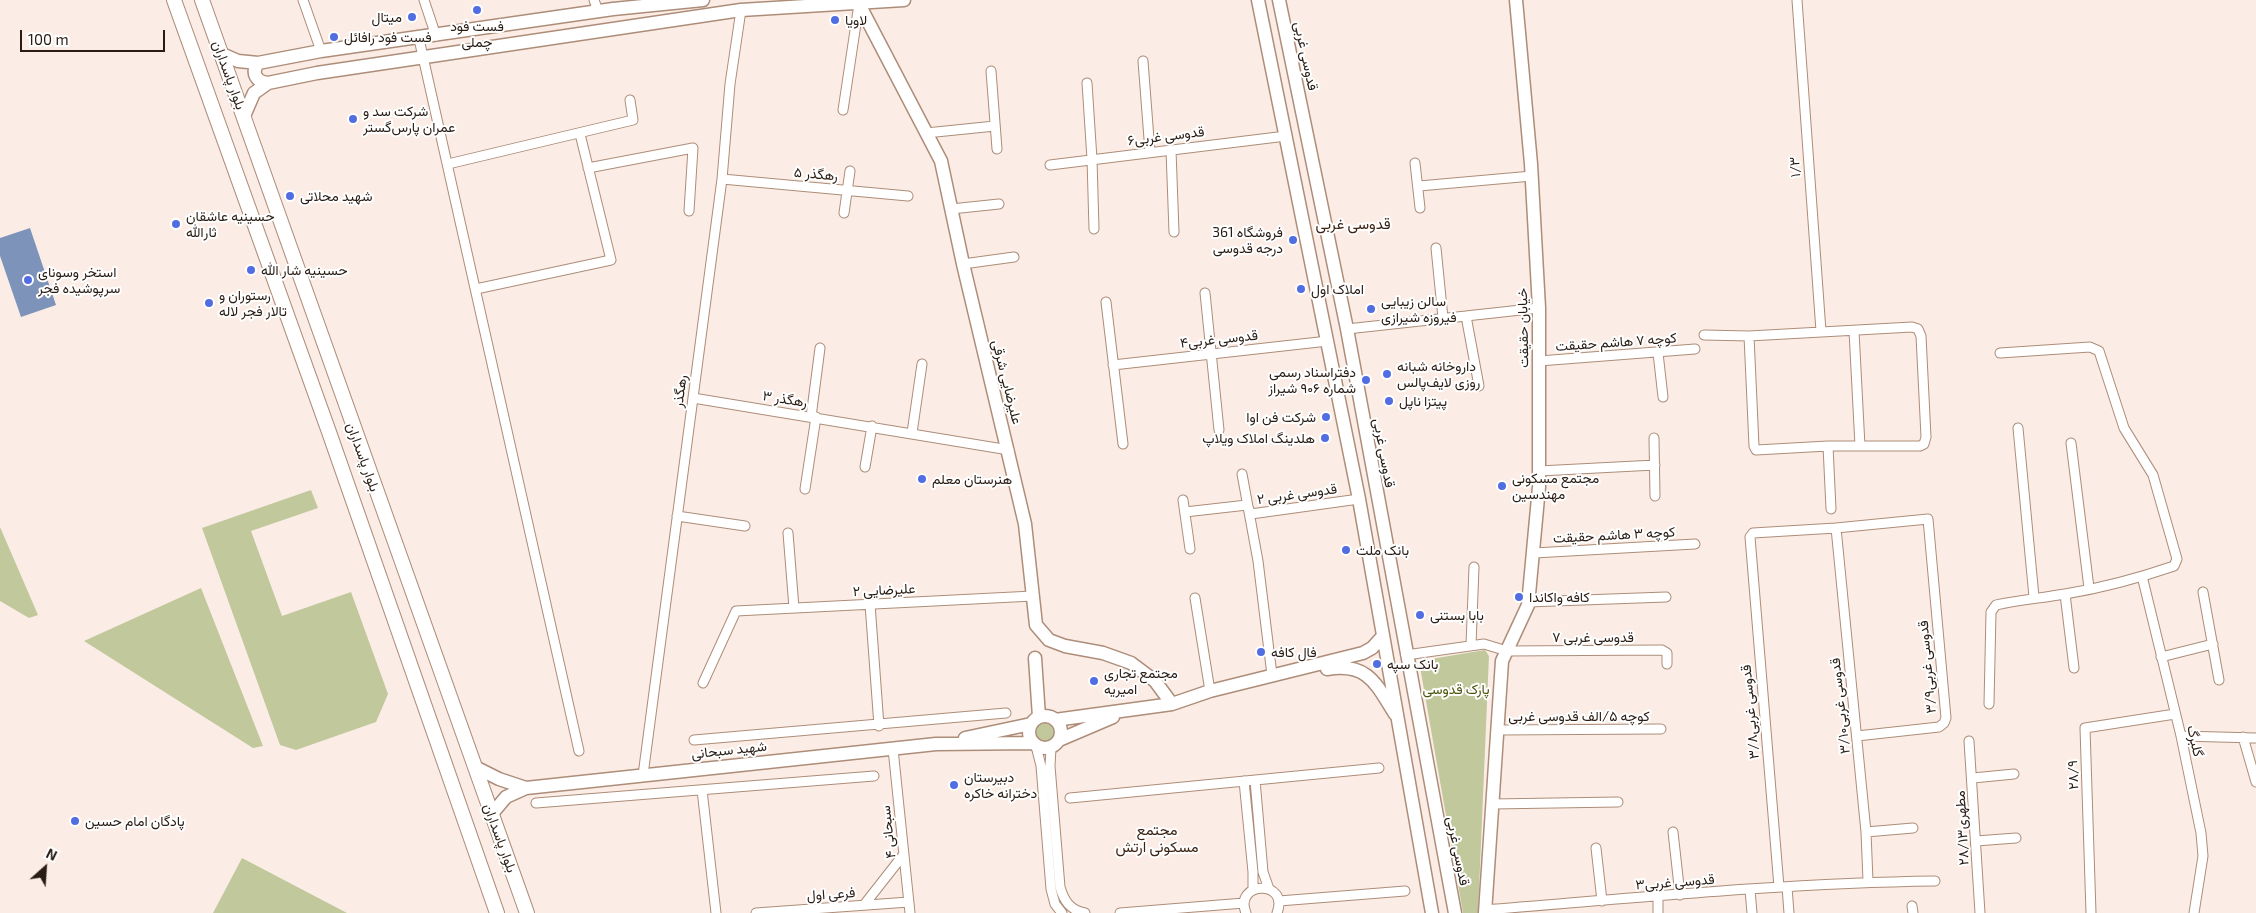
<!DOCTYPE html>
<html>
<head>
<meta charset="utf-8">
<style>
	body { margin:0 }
	#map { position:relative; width:2256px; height:913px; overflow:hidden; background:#fbede5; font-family:"Exo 2",sans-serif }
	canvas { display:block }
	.north { position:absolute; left:20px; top:843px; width:50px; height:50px; -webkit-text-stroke:4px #fff; paint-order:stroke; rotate:26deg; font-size:14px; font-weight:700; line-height:20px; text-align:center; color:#281c14 }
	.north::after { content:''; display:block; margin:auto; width:18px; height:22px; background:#281c14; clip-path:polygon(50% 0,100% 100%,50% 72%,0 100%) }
	.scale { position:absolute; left:20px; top:30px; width:145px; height:22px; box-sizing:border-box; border:2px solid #281c14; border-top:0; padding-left:6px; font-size:15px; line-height:18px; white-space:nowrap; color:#281c14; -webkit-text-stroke:4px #fff; paint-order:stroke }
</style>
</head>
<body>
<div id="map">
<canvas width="2256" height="913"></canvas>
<div class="north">N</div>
<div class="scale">100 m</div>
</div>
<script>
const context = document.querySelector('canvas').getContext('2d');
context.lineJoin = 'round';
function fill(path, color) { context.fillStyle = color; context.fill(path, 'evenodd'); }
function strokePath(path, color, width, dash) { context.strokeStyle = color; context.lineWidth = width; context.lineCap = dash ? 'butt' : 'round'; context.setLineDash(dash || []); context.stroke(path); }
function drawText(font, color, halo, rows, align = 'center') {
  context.font = font + ' "Exo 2",Vazirmatn,sans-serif'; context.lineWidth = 4; context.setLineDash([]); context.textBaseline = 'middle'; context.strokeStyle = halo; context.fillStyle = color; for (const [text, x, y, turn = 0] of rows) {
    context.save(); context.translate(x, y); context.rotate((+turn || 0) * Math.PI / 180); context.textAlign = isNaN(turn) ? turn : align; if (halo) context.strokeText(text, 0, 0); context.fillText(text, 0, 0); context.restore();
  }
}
const green = new Path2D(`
	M 311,490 L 318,508 L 251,531 L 282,616 L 351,592 L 388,694 L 376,722 L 296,750 L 280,745 L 202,528 Z
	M 0,527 L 38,615 L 29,618 L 0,601 Z
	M 201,588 L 263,746 L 253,748 L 84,641 Z
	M 1485,650 L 1489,656 L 1478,913 L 1463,913 L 1419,661 Z
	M1035 733a10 10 0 1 1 20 0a10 10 0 1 1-20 0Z
	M 242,858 L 347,913 L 213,913 Z`);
const water = new Path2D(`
	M 30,228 L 56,305 L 21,317 L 0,256 L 0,238 Z`);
const street = new Path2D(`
	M 303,0 L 321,51
	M 424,0 L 436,36
	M 594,0 L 598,11
	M 1797,0 L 1821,331
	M 419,39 L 579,751
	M 1143,61 L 1150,152
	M 991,71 L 997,149
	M 1087,83 L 1092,159 L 1094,229
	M 843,110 L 859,4
	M 926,133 L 995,126
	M 1171,150 L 1174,232
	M 1415,163 L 1420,208
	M 448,164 L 633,120 L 630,100
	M 1050,165 L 1286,136
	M 588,168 L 693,148 L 689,211
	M 722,179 L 908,196
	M 1419,186 L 1532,176
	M 951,209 L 999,204
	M 844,213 L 850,171
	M 1436,248 L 1443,318
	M 963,264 L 1014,257
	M 476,289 L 611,260 L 580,134
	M 1205,293 L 1219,430
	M 1106,302 L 1123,444
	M 1466,316 L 1479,386
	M 1347,329 L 1539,308
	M 1854,331 L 1860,446
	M 1704,335 L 1749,336 L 1912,327 L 1918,329 L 1921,336 L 1926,437 L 1924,444 L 1920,446 L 1828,446 L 1756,450 L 1754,446 L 1749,336
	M 1658,353 L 1663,397
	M 1539,361 L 1695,349
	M 1113,365 L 1328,341
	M 693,398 L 1009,450
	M 811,417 L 820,348
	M 2018,428 L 2034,597
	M 912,433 L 922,364
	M 1654,438 L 1655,496
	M 2071,443 L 2089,588
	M 1828,446 L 1831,509
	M 865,467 L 872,426
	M 1539,471 L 1655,465
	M 1242,474 L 1258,561 L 1272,675
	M 805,489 L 816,417
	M 1183,500 L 1190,549
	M 1185,512 L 1247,505 L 1251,514 L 1359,499
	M 677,516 L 745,526
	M 1836,528 L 1866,832 L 1868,881
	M 788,533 L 794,608
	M 1534,553 L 1695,544
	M 2142,576 L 2181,736 L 2201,833 L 2203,856 L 2194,913
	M 2203,592 L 2219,680
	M 2065,594 L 2074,668
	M 1195,598 L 1210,691
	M 1528,602 L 1666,597
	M 870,604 L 879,726
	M 1471,645 L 1474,567
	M 1406,655 L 1484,644 L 1507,651 L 1662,650 L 1667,653 L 1667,664
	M 2161,657 L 2213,644
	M 703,683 L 736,611 L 1033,596
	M 1989,704 L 1991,612 L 1996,605 C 2019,600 2042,598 2065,594 C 2102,588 2139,578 2174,566 L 2177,559 L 2153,475 L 2124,428 L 2099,351 L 2090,347 L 2000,353
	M 1497,730 L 1661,729
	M 2181,736 L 2256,738
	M 2243,737 L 2256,782
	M 694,740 L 1006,713
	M 1969,741 L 1980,913
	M 1036,746 L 1041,766 L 1051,889 L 1055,904 L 1062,913
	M 1051,748 L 1050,766 L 1060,887 C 1064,901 1070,910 1085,913
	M 893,749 L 910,913
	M 643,775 L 722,179 L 730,84 L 741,10
	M 1973,778 L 2014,774
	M 1255,780 L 1263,872 L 1269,889
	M 1244,781 L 1253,872 L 1253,890
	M 702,790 L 716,913
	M 1070,798 L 1379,768
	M 536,803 L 874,776
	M 1492,804 L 1618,802
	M 1673,832 L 1680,895
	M 1866,832 L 1913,828
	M 1976,841 L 2016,838
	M 1596,848 L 1602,901
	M 1779,887 L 1750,537 L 1753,533 L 1836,528 L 1928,519 L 1946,718 L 1944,723 L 1939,727 L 1857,736
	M 1787,887 L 1789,913
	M 1750,890 L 1752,913
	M 1658,897 L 1658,913
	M 1279,901 L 1405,891
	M 864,905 L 904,854
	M 1912,906 L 1913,913
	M 1485,910 C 1635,898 1785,883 1935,881
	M 756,913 L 909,902
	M 1120,913 L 1244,903
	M 1246,913 C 1233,881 1290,879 1277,913
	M 2091,913 L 2085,728 L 2175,714`);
const secondary = new Path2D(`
	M 1258,0 L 1359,499 L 1432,913
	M 1279,0 L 1347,329 L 1455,913
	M 859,4 L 941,161 L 963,264 L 1025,524 L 1036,625 L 1049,640 L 1065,646 L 1103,653 L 1131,663 L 1155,681 L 1172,704
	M 222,54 L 238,61 L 258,63 L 321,51 L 613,9 L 703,0
	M 258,63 C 251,73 256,82 268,83
	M 244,116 L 254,93 L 268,83 L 317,73 L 741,10 L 904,0
	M 1035,658 L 1039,717
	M 1327,669 C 1368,662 1376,684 1395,714
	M1029 732a16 16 0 1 1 32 0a16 16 0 1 1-32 0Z
	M 1055,720 L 1172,704 L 1210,691 L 1363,653 L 1372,648 L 1383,636
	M 965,738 L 1031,724
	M 1059,740 L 1113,717
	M 475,767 L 499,779 L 526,788
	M 491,815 L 506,797 L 526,788 L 936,744 L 1033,743
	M 1485,913 L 1502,661 L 1528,605 L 1539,487 L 1539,308 L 1531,164 L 1516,0`);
const primary = new Path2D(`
	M 174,0 L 329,432 L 497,913
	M 202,0 L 527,913`);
const markers = [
	[477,10,5,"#516de2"],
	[412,17,5,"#516de2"],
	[835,20,5,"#516de2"],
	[334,37,5,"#516de2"],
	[353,119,5,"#516de2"],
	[290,196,5,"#516de2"],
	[176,224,5,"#516de2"],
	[1293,240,5,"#516de2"],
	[251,270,5,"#516de2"],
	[28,280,5,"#516de2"],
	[1301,289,5,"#516de2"],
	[209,303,5,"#516de2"],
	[1371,309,5,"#516de2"],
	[1387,374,5,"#516de2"],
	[1366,380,5,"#516de2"],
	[1389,401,5,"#516de2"],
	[1326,417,5,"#516de2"],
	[1325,438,5,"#516de2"],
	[922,479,5,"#516de2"],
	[1502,486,5,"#516de2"],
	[1346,550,5,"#516de2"],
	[1519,597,5,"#516de2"],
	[1420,615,5,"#516de2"],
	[1261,652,5,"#516de2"],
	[1377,664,5,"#516de2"],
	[1094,681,5,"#516de2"],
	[954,785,5,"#516de2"],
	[75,821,5,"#516de2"]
];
const poiNames = [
	["میتال",402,17,"right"],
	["لاویا",845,20],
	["فست فود",477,26,"center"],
	["چملی",477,42,"center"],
	["فست فود رافائل",344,37],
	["شرکت سد و",363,111],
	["عمران پارس‌گستر",363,127],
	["شهید محلاتی",300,196],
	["حسینیه عاشقان",186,216],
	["ثارالله",186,232],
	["فروشگاه 361",1283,232,"right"],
	["درجه قدوسی",1283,248,"right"],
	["حسینیه شار الله",261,270],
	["استخر وسونای",38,272],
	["سرپوشیده فجر",38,288],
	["املاک اول",1311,289],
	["رستوران و",219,295],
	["تالار فجر لاله",219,311],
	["سالن زیبایی",1381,301],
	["فیروزه شیرازی",1381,317],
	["داروخانه شبانه",1397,366],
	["روزی لایف‌پالس",1397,382],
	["دفتراسناد رسمی",1356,372,"right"],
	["شماره ۹۰۶ شیراز",1356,388,"right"],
	["پیتزا ناپل",1399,401],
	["شرکت فن اوا",1316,417,"right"],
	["هلدینگ املاک ویلاپ",1315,438,"right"],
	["مجتمع مسکونی",1512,478],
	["مهندسین",1512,494],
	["هنرستان معلم",932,479],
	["بانک ملت",1356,550],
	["کافه واکاندا",1529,597],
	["بابا بستنی",1430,615],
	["فال کافه",1271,652],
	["بانک سپه",1387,664],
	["مجتمع تجاری",1104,673],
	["امیریه",1104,689],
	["دبیرستان",964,777],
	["دخترانه خاکره",964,793],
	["پادگان امام حسین",85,821]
];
const streetNames = [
	["قدوسی غربی",1306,56,78],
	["بلوار پاسداران",229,75,70],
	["قدوسی غربی۶",1166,136,-7],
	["۱/۳",1795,167,-94],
	["۵ رهگذر",816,174,5],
	["خیابان حقیقت",1523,328,-91],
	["قدوسی غربی۴",1219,339,-6],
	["کوچه ۷ هاشم حقیقت",1616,342,-4],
	["علیرضایی شرقی",1007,382,76],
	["رهگذر",680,391,-82],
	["۳ رهگذر",785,399,9],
	["قدوسی غربی",1384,453,80],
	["بلوار پاسداران",363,457,70],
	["۲ قدوسی غربی",1297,494,-8],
	["کوچه ۳ هاشم حقیقت",1614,535,-3],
	["۲ علیرضایی",884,590,-3],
	["۷ قدوسی غربی",1593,637],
	["قدوسی غربی۳/۹",1927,667,-95],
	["قدوسی غربی۳/۱۰",1840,706,-96],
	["قدوسی غربی۳/۸",1750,712,-95],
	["کوچه ۵/الف قدوسی غربی",1579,716],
	["گلبرگ",2195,741,77],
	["شهید سبحانی",729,750,-6],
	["۲۸/۹",2073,775,-92],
	["مطهری۲۸/۱۳",1962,828,-93],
	["سبحانی ۴",888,832,-96],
	["بلوار پاسداران",500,838,70],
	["قدوسی غربی",1458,851,79],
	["قدوسی غربی۳",1675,882,-4],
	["فرعی اول",831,894,-4]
];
const parkNames = [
	["پارک قدوسی",1456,689]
];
const neighbourhoodNames = [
	["قدوسی غربی",1353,224],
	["مجتمع",1157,830],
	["مسکونی ارتش",1157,847]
];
fill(green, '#c0c89c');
fill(water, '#7d93b9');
strokePath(street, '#ad8d79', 11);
strokePath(secondary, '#ad8d79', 15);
strokePath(primary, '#ad8d79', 16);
strokePath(street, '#fff', 9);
strokePath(secondary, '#fff', 12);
strokePath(primary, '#fff', 14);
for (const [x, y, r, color] of markers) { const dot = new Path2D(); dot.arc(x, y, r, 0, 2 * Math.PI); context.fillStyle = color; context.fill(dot); strokePath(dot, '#fff', 2); }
drawText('14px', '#281c14', '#fff', poiNames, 'left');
drawText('14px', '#281c14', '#fff', streetNames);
drawText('14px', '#4d550b', '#fff', parkNames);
drawText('15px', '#3d2312', '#fff', neighbourhoodNames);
</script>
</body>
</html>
